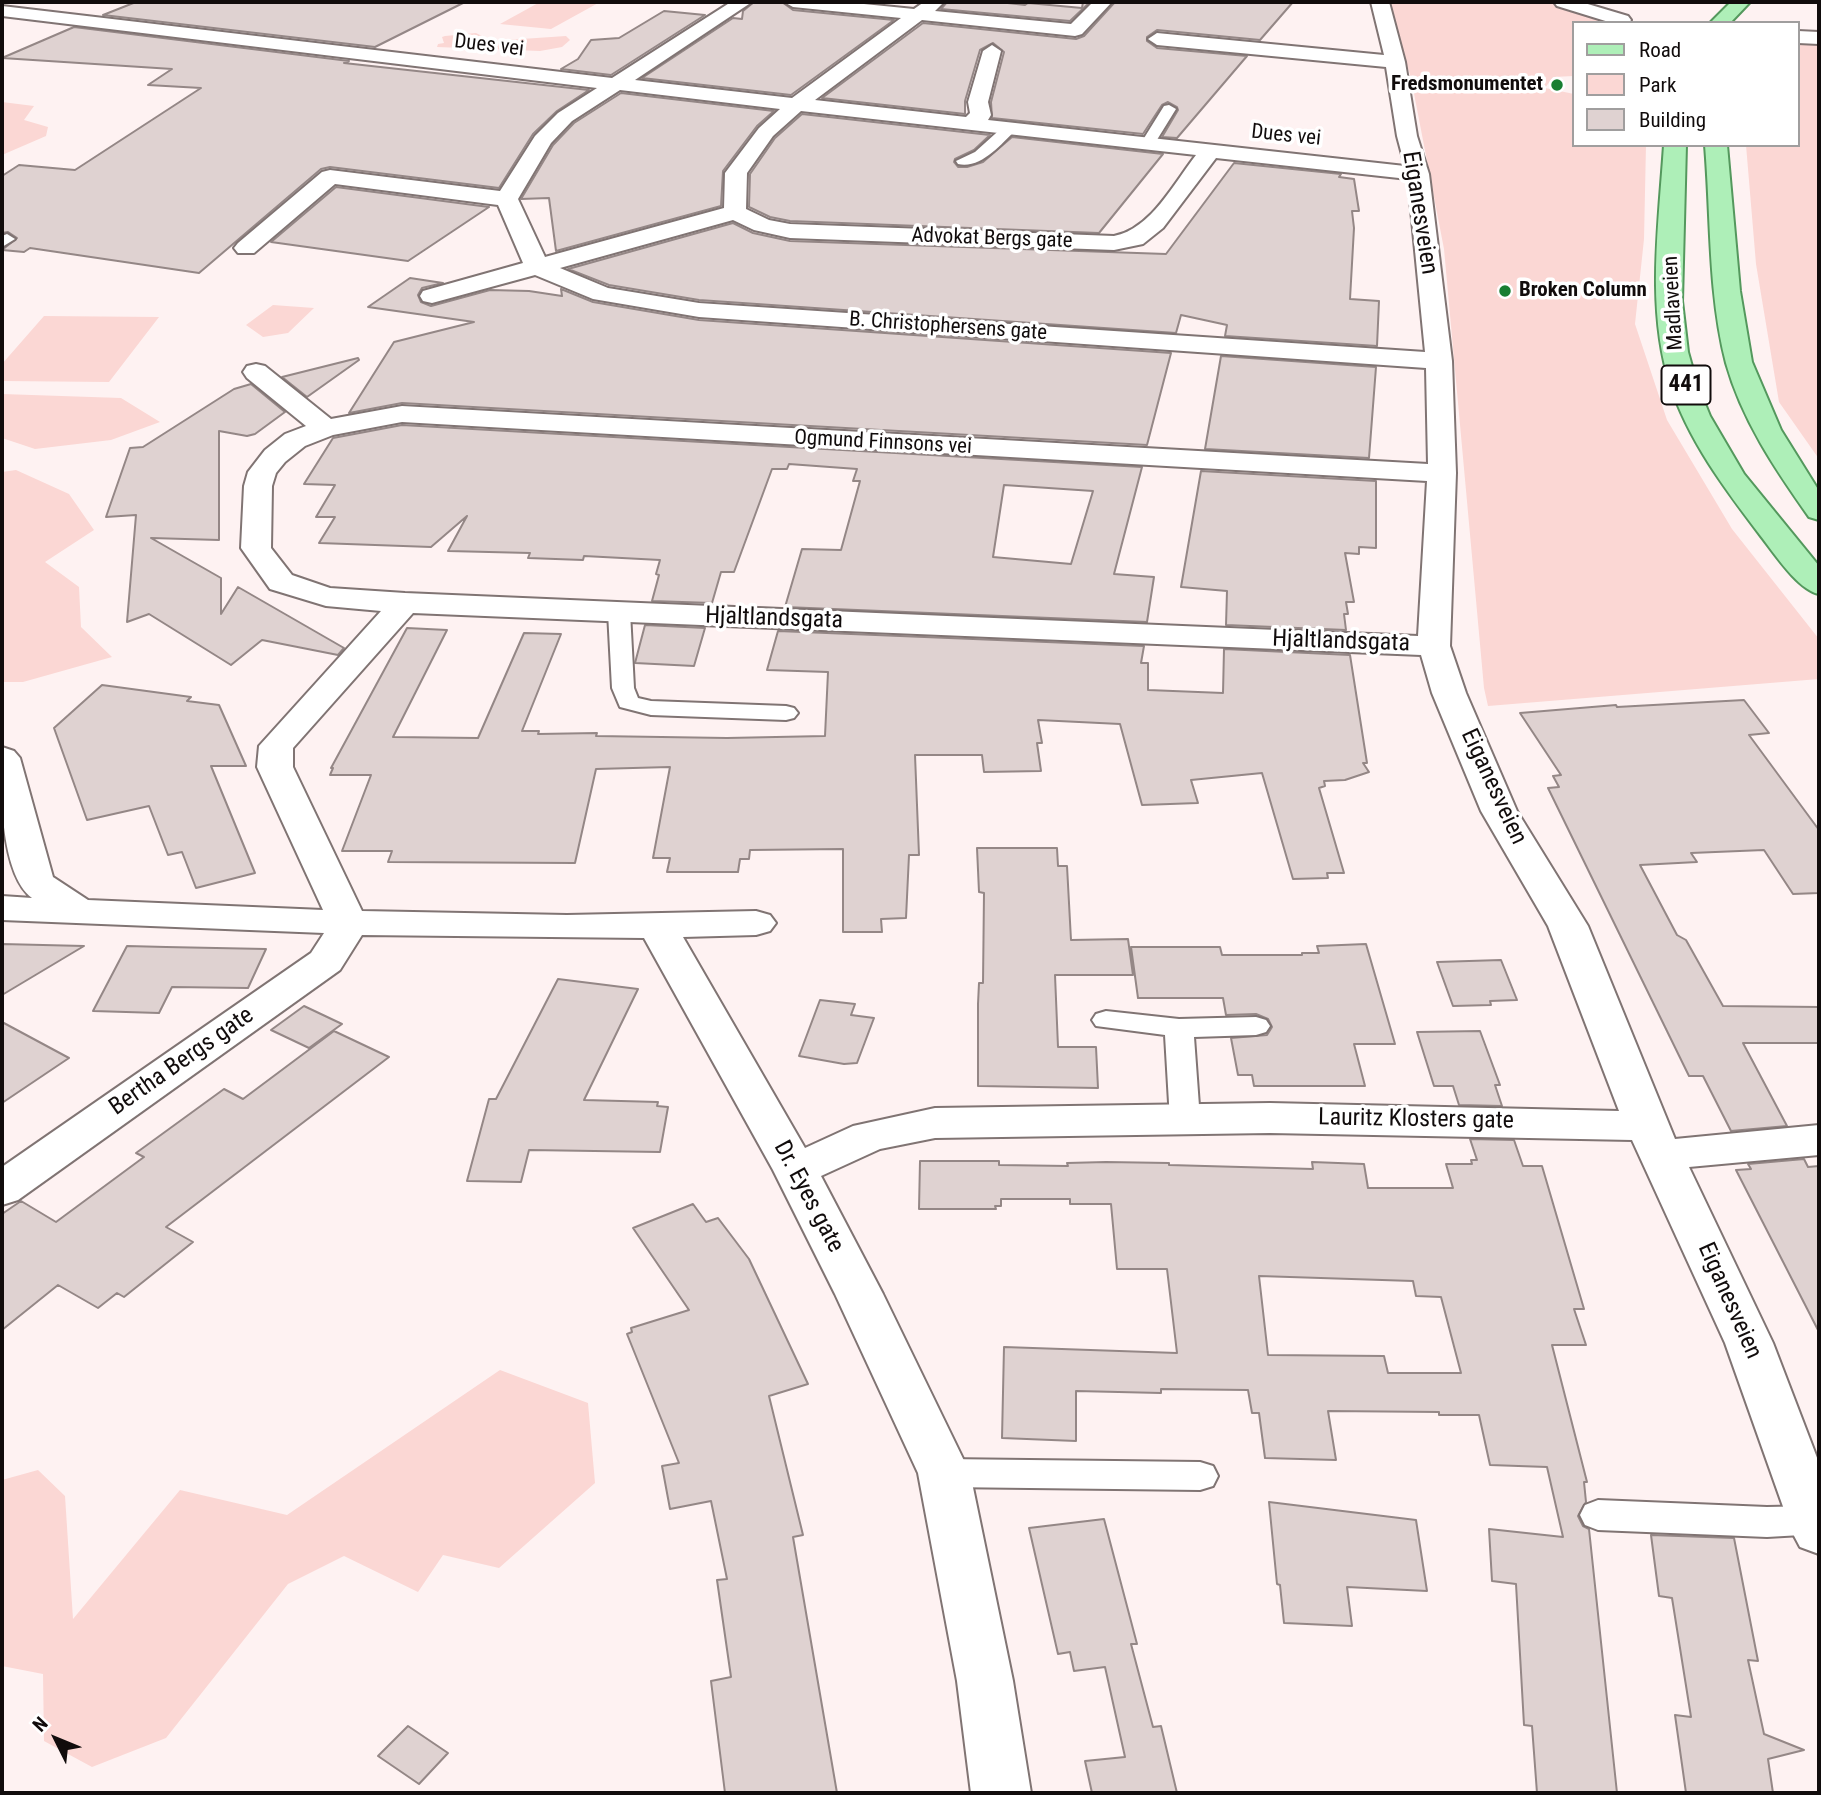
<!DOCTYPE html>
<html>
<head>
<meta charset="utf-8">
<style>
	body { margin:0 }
	#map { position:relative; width:1821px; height:1795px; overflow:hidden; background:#fef2f2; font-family:"Roboto Condensed",sans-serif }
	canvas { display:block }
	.frame { position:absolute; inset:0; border:4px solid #110c0c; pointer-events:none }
	.legend { position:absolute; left:1572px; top:21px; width:228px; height:126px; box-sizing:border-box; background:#fff; border:2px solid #a09e9e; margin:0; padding:9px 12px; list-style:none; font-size:21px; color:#110c0c }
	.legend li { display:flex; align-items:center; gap:14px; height:35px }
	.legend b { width:35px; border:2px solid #a09e9e }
	.north { position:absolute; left:21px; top:1704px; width:70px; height:70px; -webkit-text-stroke:5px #fff; paint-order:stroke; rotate:313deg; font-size:19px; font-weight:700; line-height:28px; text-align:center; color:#110c0c }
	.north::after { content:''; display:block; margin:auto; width:24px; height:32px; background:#110c0c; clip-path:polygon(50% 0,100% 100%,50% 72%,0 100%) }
</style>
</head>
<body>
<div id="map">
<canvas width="1821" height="1795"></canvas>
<div class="frame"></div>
<ul class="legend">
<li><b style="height:9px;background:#aeefb8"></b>Road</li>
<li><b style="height:19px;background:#fbd7d4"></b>Park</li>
<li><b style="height:19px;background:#dfd2d1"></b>Building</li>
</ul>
<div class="north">N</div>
</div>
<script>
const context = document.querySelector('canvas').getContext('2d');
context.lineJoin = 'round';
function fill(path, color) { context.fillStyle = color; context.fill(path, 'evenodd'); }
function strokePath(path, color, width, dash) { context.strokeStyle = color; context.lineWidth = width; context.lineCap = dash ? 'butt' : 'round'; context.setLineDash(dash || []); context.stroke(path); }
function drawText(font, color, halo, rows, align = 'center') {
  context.font = font + ' "Roboto Condensed",sans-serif'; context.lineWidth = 7; context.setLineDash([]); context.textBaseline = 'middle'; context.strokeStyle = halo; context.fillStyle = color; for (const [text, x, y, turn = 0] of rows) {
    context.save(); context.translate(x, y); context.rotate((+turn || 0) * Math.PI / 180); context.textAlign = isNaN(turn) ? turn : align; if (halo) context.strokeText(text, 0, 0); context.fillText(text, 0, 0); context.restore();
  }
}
const green = new Path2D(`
	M 540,2 L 600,2 L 551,29 L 500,24 Z
	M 1388,2 L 1556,2 L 1622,23 L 1574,23 L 1574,76 L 1553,77 L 1545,88 L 1574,94 L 1574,145 L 1646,145 L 1644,239 L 1635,324 L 1667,420 L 1732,529 L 1819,639 L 1819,679 L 1488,706 L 1484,688 L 1444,249 L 1411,78 Z
	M 476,33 L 492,41 L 566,36 L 570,40 L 562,47 L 540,51 L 437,47 L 438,44 L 444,43 L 442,37 L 445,36 Z
	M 1798,38 L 1819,41 L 1819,459 L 1779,402 L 1756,264 L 1746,145 L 1798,145 Z
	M 2,102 L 34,106 L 24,120 L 48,127 L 46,136 L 2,155 Z
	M 273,305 L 314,308 L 288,333 L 263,337 L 246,325 Z
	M 44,316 L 159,317 L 109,382 L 2,381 L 2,364 Z
	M 2,394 L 121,398 L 160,422 L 111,440 L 35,449 L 2,438 Z
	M 16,470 L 69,494 L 94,530 L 45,562 L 79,587 L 81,627 L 112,657 L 23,682 L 2,682 L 2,472 Z
	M 500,1370 L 588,1403 L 595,1483 L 499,1568 L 443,1555 L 418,1592 L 344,1556 L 288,1584 L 166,1738 L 92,1767 L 44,1741 L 43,1674 L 2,1666 L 2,1480 L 38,1470 L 65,1496 L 73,1619 L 180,1490 L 287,1515 Z`);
const building = new Path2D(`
	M 136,2 L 465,2 L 375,47 L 103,15 Z
	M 754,2 L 782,2 L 793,10 L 894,20 L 791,95 L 642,78 L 733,18 L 742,19 L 743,11 Z
	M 947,2 L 999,2 L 1025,5 L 1028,3 L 1082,8 L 1083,2 L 1090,2 L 1070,21 L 941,9 Z
	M 1115,2 L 1293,2 L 1260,40 L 1157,30 L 1147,37 L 1147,41 L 1157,48 L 1247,56 L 1177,138 L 1162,137 L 1178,110 L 1177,107 L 1168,102 L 1162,105 L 1143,134 L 992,118 L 991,102 L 1004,52 L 993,43 L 980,50 L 965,101 L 965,114 L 822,98 L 923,23 L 1076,39 L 1084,36 Z
	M 664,11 L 705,15 L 611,75 L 561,69 L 578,59 L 591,40 L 619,38 Z
	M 74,27 L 349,61 L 344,63 L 589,90 L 557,111 L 533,134 L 499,188 L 330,167 L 321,169 L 199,273 L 30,248 L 24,252 L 2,250 L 17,238 L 8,232 L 2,233 L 2,176 L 19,165 L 75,170 L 201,88 L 148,85 L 172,69 L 2,58 Z
	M 621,93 L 774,111 L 757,126 L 723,171 L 721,206 L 556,251 L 549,198 L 521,199 L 553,145 L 574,123 Z
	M 802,114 L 990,135 L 974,150 L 955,159 L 954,162 L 958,167 L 967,167 L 983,162 L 1012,137 L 1163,154 L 1099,233 L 790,221 L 770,217 L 749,207 L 750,174 L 775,138 Z
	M 1234,163 L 1341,174 L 1339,177 L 1354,179 L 1359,211 L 1352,211 L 1354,228 L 1350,299 L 1379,301 L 1377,346 L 1225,336 L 1227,325 L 1181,315 L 1176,333 L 699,300 L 609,285 L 568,269 L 733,223 L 753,233 L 790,241 L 1166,254 Z
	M 336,187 L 489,207 L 408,261 L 271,242 Z
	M 410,278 L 443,283 L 422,288 L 418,295 L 421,302 L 431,306 L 490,290 L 529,291 L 562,296 L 561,289 L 593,302 L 699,320 L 1171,353 L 1147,445 L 402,403 L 349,413 L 394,342 L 474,322 L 368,307 Z
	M 1221,356 L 1376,367 L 1369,458 L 1205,449 Z
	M 358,358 L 359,360 L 307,397 L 282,377 Z
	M 251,384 L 285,412 L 255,434 L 247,436 L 219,431 L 219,540 L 151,538 L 221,578 L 221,614 L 238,587 L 344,648 L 338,655 L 262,640 L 231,665 L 149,614 L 127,622 L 136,515 L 106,517 L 130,448 L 143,447 L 234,389 Z
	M 402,425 L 1142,467 L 1114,574 L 1154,577 L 1147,622 L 785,607 L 802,549 L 841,550 L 860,481 L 853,481 L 857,469 L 789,464 L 787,469 L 772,469 L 734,572 L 721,572 L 712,603 L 652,601 L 659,575 L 656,574 L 660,560 L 584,556 L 583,560 L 528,558 L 530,553 L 448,551 L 467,516 L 431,547 L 319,543 L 335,517 L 316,517 L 335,485 L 304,484 L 333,438 ZM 1004,485 L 1093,491 L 1071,564 L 993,557 Z
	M 1201,471 L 1376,481 L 1376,548 L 1359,547 L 1359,554 L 1345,553 L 1354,602 L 1346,602 L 1348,614 L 1344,614 L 1346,630 L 1226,625 L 1227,591 L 1181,587 Z
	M 645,625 L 705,628 L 694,666 L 635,663 Z
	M 407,628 L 447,630 L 393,737 L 478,738 L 524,633 L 561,634 L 522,731 L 539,731 L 538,734 L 597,733 L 596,736 L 727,738 L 825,736 L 828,672 L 767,670 L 778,631 L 1144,646 L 1141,663 L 1148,663 L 1148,690 L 1223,693 L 1224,649 L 1350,655 L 1367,763 L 1363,763 L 1369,772 L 1345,780 L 1324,781 L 1325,786 L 1319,788 L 1344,873 L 1327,873 L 1328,878 L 1293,879 L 1262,773 L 1191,780 L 1198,803 L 1142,805 L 1120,724 L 1038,720 L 1042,743 L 1037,743 L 1041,771 L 984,772 L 982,755 L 915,755 L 919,855 L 909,855 L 906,918 L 881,919 L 882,932 L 843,932 L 843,849 L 750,850 L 749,859 L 740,859 L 738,872 L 667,872 L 670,858 L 653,858 L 670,767 L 596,769 L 575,863 L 388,862 L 392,851 L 342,851 L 371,775 L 330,775 L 333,768 L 331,768 Z
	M 102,685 L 191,697 L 187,701 L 219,705 L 246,766 L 211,766 L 255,873 L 196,888 L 182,852 L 168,855 L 149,806 L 87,820 L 54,728 Z
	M 1744,700 L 1769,733 L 1749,735 L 1819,830 L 1819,893 L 1793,894 L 1764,850 L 1691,853 L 1697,862 L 1640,865 L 1677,935 L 1686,940 L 1723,1006 L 1819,1007 L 1819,1043 L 1743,1043 L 1787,1126 L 1731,1131 L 1703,1076 L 1689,1076 L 1548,788 L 1559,787 L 1553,776 L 1561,775 L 1520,713 L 1616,705 L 1617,707 Z
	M 977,848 L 1057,848 L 1058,866 L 1067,866 L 1071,940 L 1128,939 L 1133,975 L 1055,975 L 1058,1047 L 1096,1047 L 1098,1088 L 978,1086 L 978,1004 L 979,983 L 983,983 L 984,893 L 979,892 Z
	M 2,944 L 84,946 L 2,995 Z
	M 1366,944 L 1395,1044 L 1354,1044 L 1365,1086 L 1254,1086 L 1252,1075 L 1238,1075 L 1231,1038 L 1267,1035 L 1272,1027 L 1268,1019 L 1256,1014 L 1226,1015 L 1223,998 L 1138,998 L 1131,947 L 1220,947 L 1222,955 L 1302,955 L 1302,953 L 1319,953 L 1317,946 Z
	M 127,946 L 166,947 L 266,949 L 248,988 L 172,987 L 159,1013 L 93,1011 Z
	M 1501,960 L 1517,1000 L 1490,1001 L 1491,1005 L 1453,1006 L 1437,962 Z
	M 558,979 L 638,989 L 584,1100 L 658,1102 L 657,1106 L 668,1107 L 660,1152 L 529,1150 L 521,1182 L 467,1181 L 489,1099 L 496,1099 Z
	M 820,1000 L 855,1004 L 851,1015 L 874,1018 L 857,1063 L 844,1064 L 799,1056 Z
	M 304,1006 L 342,1024 L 309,1048 L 271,1030 Z
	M 2,1022 L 69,1058 L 2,1103 Z
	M 334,1031 L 389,1057 L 166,1227 L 193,1242 L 124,1297 L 117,1293 L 98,1308 L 58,1285 L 2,1330 L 2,1214 L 21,1201 L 56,1222 L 144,1157 L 136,1153 L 224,1089 L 243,1099 Z
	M 1480,1031 L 1500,1085 L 1495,1085 L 1502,1106 L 1459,1105 L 1453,1086 L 1434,1086 L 1417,1032 Z
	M 1470,1139 L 1514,1140 L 1523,1166 L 1542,1166 L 1584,1309 L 1574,1309 L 1586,1345 L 1552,1345 L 1587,1482 L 1584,1482 L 1586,1502 L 1578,1516 L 1583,1526 L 1589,1529 L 1617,1793 L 1537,1793 L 1532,1726 L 1524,1725 L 1516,1584 L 1492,1581 L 1489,1529 L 1563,1537 L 1547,1467 L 1490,1465 L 1479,1415 L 1439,1415 L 1439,1412 L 1328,1411 L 1336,1460 L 1265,1458 L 1259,1413 L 1252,1413 L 1248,1390 L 1161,1389 L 1161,1393 L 1076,1391 L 1076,1441 L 1002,1438 L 1004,1347 L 1177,1353 L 1167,1269 L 1117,1269 L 1111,1204 L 1070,1204 L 1070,1199 L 1001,1199 L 1001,1206 L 995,1206 L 996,1209 L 919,1209 L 920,1161 L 999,1161 L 999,1165 L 1068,1166 L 1067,1163 L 1106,1162 L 1169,1163 L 1169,1165 L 1313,1169 L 1312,1162 L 1364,1164 L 1368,1188 L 1453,1188 L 1446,1164 L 1472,1164 L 1471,1160 L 1477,1160 ZM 1259,1276 L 1413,1281 L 1416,1296 L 1441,1297 L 1461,1373 L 1388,1373 L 1384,1356 L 1268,1355 Z
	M 1804,1159 L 1808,1167 L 1819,1166 L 1819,1332 L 1736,1170 L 1751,1169 L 1748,1164 Z
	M 693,1204 L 706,1222 L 718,1218 L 749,1259 L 808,1384 L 769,1396 L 803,1535 L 793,1537 L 837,1793 L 725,1793 L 711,1681 L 731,1677 L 717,1580 L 727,1579 L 711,1501 L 670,1509 L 662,1466 L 679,1463 L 627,1334 L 632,1332 L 631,1328 L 689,1310 L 633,1228 Z
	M 1269,1502 L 1416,1520 L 1427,1591 L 1347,1587 L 1352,1626 L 1284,1623 L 1280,1585 L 1277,1584 Z
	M 1104,1519 L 1137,1644 L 1131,1644 L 1153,1727 L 1161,1726 L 1177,1793 L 1092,1793 L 1085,1761 L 1125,1757 L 1105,1667 L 1074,1671 L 1070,1652 L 1058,1654 L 1029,1528 Z
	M 1651,1535 L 1734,1538 L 1758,1661 L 1748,1660 L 1764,1734 L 1804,1750 L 1768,1759 L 1773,1793 L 1686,1793 L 1675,1715 L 1691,1717 L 1672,1598 L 1659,1596 Z
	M 408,1726 L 448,1753 L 419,1784 L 378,1756 Z`);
const service = new Path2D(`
	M 1169,105 L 1176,109 L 1155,143 L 1153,146 L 1143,146 L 1141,143 L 1164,106 Z
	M 1010,124 L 1015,125 L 1015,131 C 1000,145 981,169 958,164 L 956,161 L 975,152 L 1005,125 Z
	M 7,234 L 15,239 L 2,247 L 2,236 Z
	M 619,605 L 627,607 L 630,612 L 634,688 L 638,698 L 651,701 L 786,706 L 794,708 L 798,713 L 794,718 L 786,720 L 651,715 L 620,707 L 612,688 L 608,612 L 611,607 Z
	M 1106,1011 L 1179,1019 L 1256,1017 L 1266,1020 L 1270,1026 L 1266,1032 L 1256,1035 L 1194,1037 L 1200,1120 L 1196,1127 L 1185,1130 L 1174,1127 L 1170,1120 L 1165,1035 L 1096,1026 L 1092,1020 L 1096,1014 Z
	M 944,1459 L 1200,1462 L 1213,1466 L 1218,1476 L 1213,1486 L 1200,1490 L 944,1487 L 932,1483 L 926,1473 L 932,1463 Z
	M 1598,1500 L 1767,1507 L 1815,1506 L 1819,1508 L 1819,1534 L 1767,1537 L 1598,1530 L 1585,1525 L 1580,1515 L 1585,1505 Z`);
const minor = new Path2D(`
	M 731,2 L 752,2 L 635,80 L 792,98 L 901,18 L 793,7 L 784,2 L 844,2 L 914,9 L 924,2 L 944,2 L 935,11 L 1071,24 L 1093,2 L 1112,2 L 1082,34 L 1075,36 L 922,20 L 815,100 L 966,117 L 970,113 L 968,102 L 983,51 L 992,45 L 1001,51 L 988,102 L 991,115 L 988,120 L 1405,166 L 1397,136 L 1386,67 L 1157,45 L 1148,39 L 1157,33 L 1384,55 L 1371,2 L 1389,2 L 1405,62 L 1417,136 L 1429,174 L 1452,361 L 1456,473 L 1450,646 L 1466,693 L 1517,811 L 1588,926 L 1675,1139 L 1819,1125 L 1819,1155 L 1689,1167 L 1773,1343 L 1819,1463 L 1819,1554 L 1800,1547 L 1792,1532 L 1725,1343 L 1632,1140 L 1270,1133 L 935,1138 L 880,1149 L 821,1176 L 883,1294 L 970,1473 L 1013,1681 L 1031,1793 L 971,1793 L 957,1681 L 918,1473 L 835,1294 L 773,1170 L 644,938 L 362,935 L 340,970 L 18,1200 L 2,1205 L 2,1167 L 311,953 L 324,933 L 2,920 L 2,896 L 32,898 C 0,874 0,786 2,747 L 14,751 L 20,758 L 53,877 L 88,900 L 323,910 L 257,767 L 259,746 L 381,611 L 326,606 L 270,589 L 241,548 L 244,486 L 248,472 L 265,450 L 285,434 L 306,426 L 247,378 L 243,372 L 247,366 L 256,364 L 265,366 L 331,419 L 402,406 L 1428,464 L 1426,368 L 699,317 L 593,299 L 535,275 L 432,303 L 423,301 L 420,296 L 423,291 L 523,263 L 498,205 L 335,184 L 254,253 L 238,253 L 234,248 L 238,243 L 322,172 L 330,170 L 500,191 L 535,136 L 558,113 L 597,88 L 2,16 L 2,6 L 612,78 ZM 620,90 L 780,109 L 759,128 L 725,173 L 724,208 L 545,257 L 518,199 L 551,143 L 572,121 ZM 801,111 L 1196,155 C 1174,183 1151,229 1114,236 L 790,224 L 769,220 L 746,209 L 747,173 L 773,136 ZM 1216,158 L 1408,179 L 1425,352 L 699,303 L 608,288 L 560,268 L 733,220 L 754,230 L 790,238 L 1114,250 L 1143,244 L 1163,228 ZM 402,422 L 1427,481 L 1418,636 L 405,593 L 330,588 L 292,575 L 271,548 L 272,486 L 276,473 L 285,462 L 305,446 L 333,435 ZM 413,613 L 1421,655 L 1432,693 L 1481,811 L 1548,926 L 1619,1111 L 1270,1103 L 935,1108 L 853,1126 L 805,1148 L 683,937 L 756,935 L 770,931 L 776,923 L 770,915 L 756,911 L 567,915 L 362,911 L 293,767 L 293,748 Z
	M 1554,2 L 1581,2 L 1628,16 L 1631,20 L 1629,23 L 1612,23 L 1557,6 Z
	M 1798,31 L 1819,32 L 1819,44 L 1798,43 Z`);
const primary = new Path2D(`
	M 1731,2 L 1750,2 L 1730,23 L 1710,23 Z
	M 1664,145 L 1686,145 L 1682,301 L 1688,352 L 1697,384 L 1710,416 L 1744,474 L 1819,566 L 1819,594 C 1798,590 1774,553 1760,535 C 1725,489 1688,440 1670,384 C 1646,308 1659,223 1664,145 Z
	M 1705,145 L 1727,145 L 1740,291 L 1752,362 L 1781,430 L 1819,491 L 1819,520 L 1809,517 C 1775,469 1742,420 1726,363 C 1708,293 1711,216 1705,145 Z`);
const markers = [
	[1557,85,7,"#187e32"],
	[1505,291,7,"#187e32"]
];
const farStreetnames = [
	["Dues vei",489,46,7],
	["Dues vei",1286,136,6],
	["Advokat Bergs gate",992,239,2],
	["Madlaveien",1674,303,-93],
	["B. Christophersens gate",948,327,4],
	["Ogmund Finnsons vei",883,443,3]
];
const farPoinames = [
	["Fredsmonumentet",1543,85],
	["Broken Column",1519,291,"left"]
];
const shields = [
	[1686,385,49]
];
const shieldNames = [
	["441",1686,385]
];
const streetNames = [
	["Eiganesveien",1419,213,81],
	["Hjaltlandsgata",774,619,2],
	["Hjaltlandsgata",1341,642,2],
	["Eiganesveien",1493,787,65],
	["Bertha Bergs gate",182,1062,-35],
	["Lauritz Klosters gate",1416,1120,1],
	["Dr. Eyes gate",808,1197,62],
	["Eiganesveien",1729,1301,66]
];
fill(green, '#fbd7d4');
fill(building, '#dfd2d1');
strokePath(building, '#948786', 2);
strokePath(service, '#807473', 4);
strokePath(minor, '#807473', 4);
strokePath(primary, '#54985d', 4);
fill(service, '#fff');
fill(minor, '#fff');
fill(primary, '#aeefb8');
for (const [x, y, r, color] of markers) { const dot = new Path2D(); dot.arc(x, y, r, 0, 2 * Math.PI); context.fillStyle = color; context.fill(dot); strokePath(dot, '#fff', 2.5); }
drawText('21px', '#110c0c', '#fff', farStreetnames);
drawText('bold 21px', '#110c0c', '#fff', farPoinames, 'right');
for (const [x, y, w] of shields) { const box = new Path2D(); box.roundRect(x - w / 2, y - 19.5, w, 39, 5); context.fillStyle = '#fff'; context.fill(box); strokePath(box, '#110c0c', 2); }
drawText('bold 23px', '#110c0c', null, shieldNames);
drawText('24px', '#110c0c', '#fff', streetNames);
</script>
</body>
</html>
